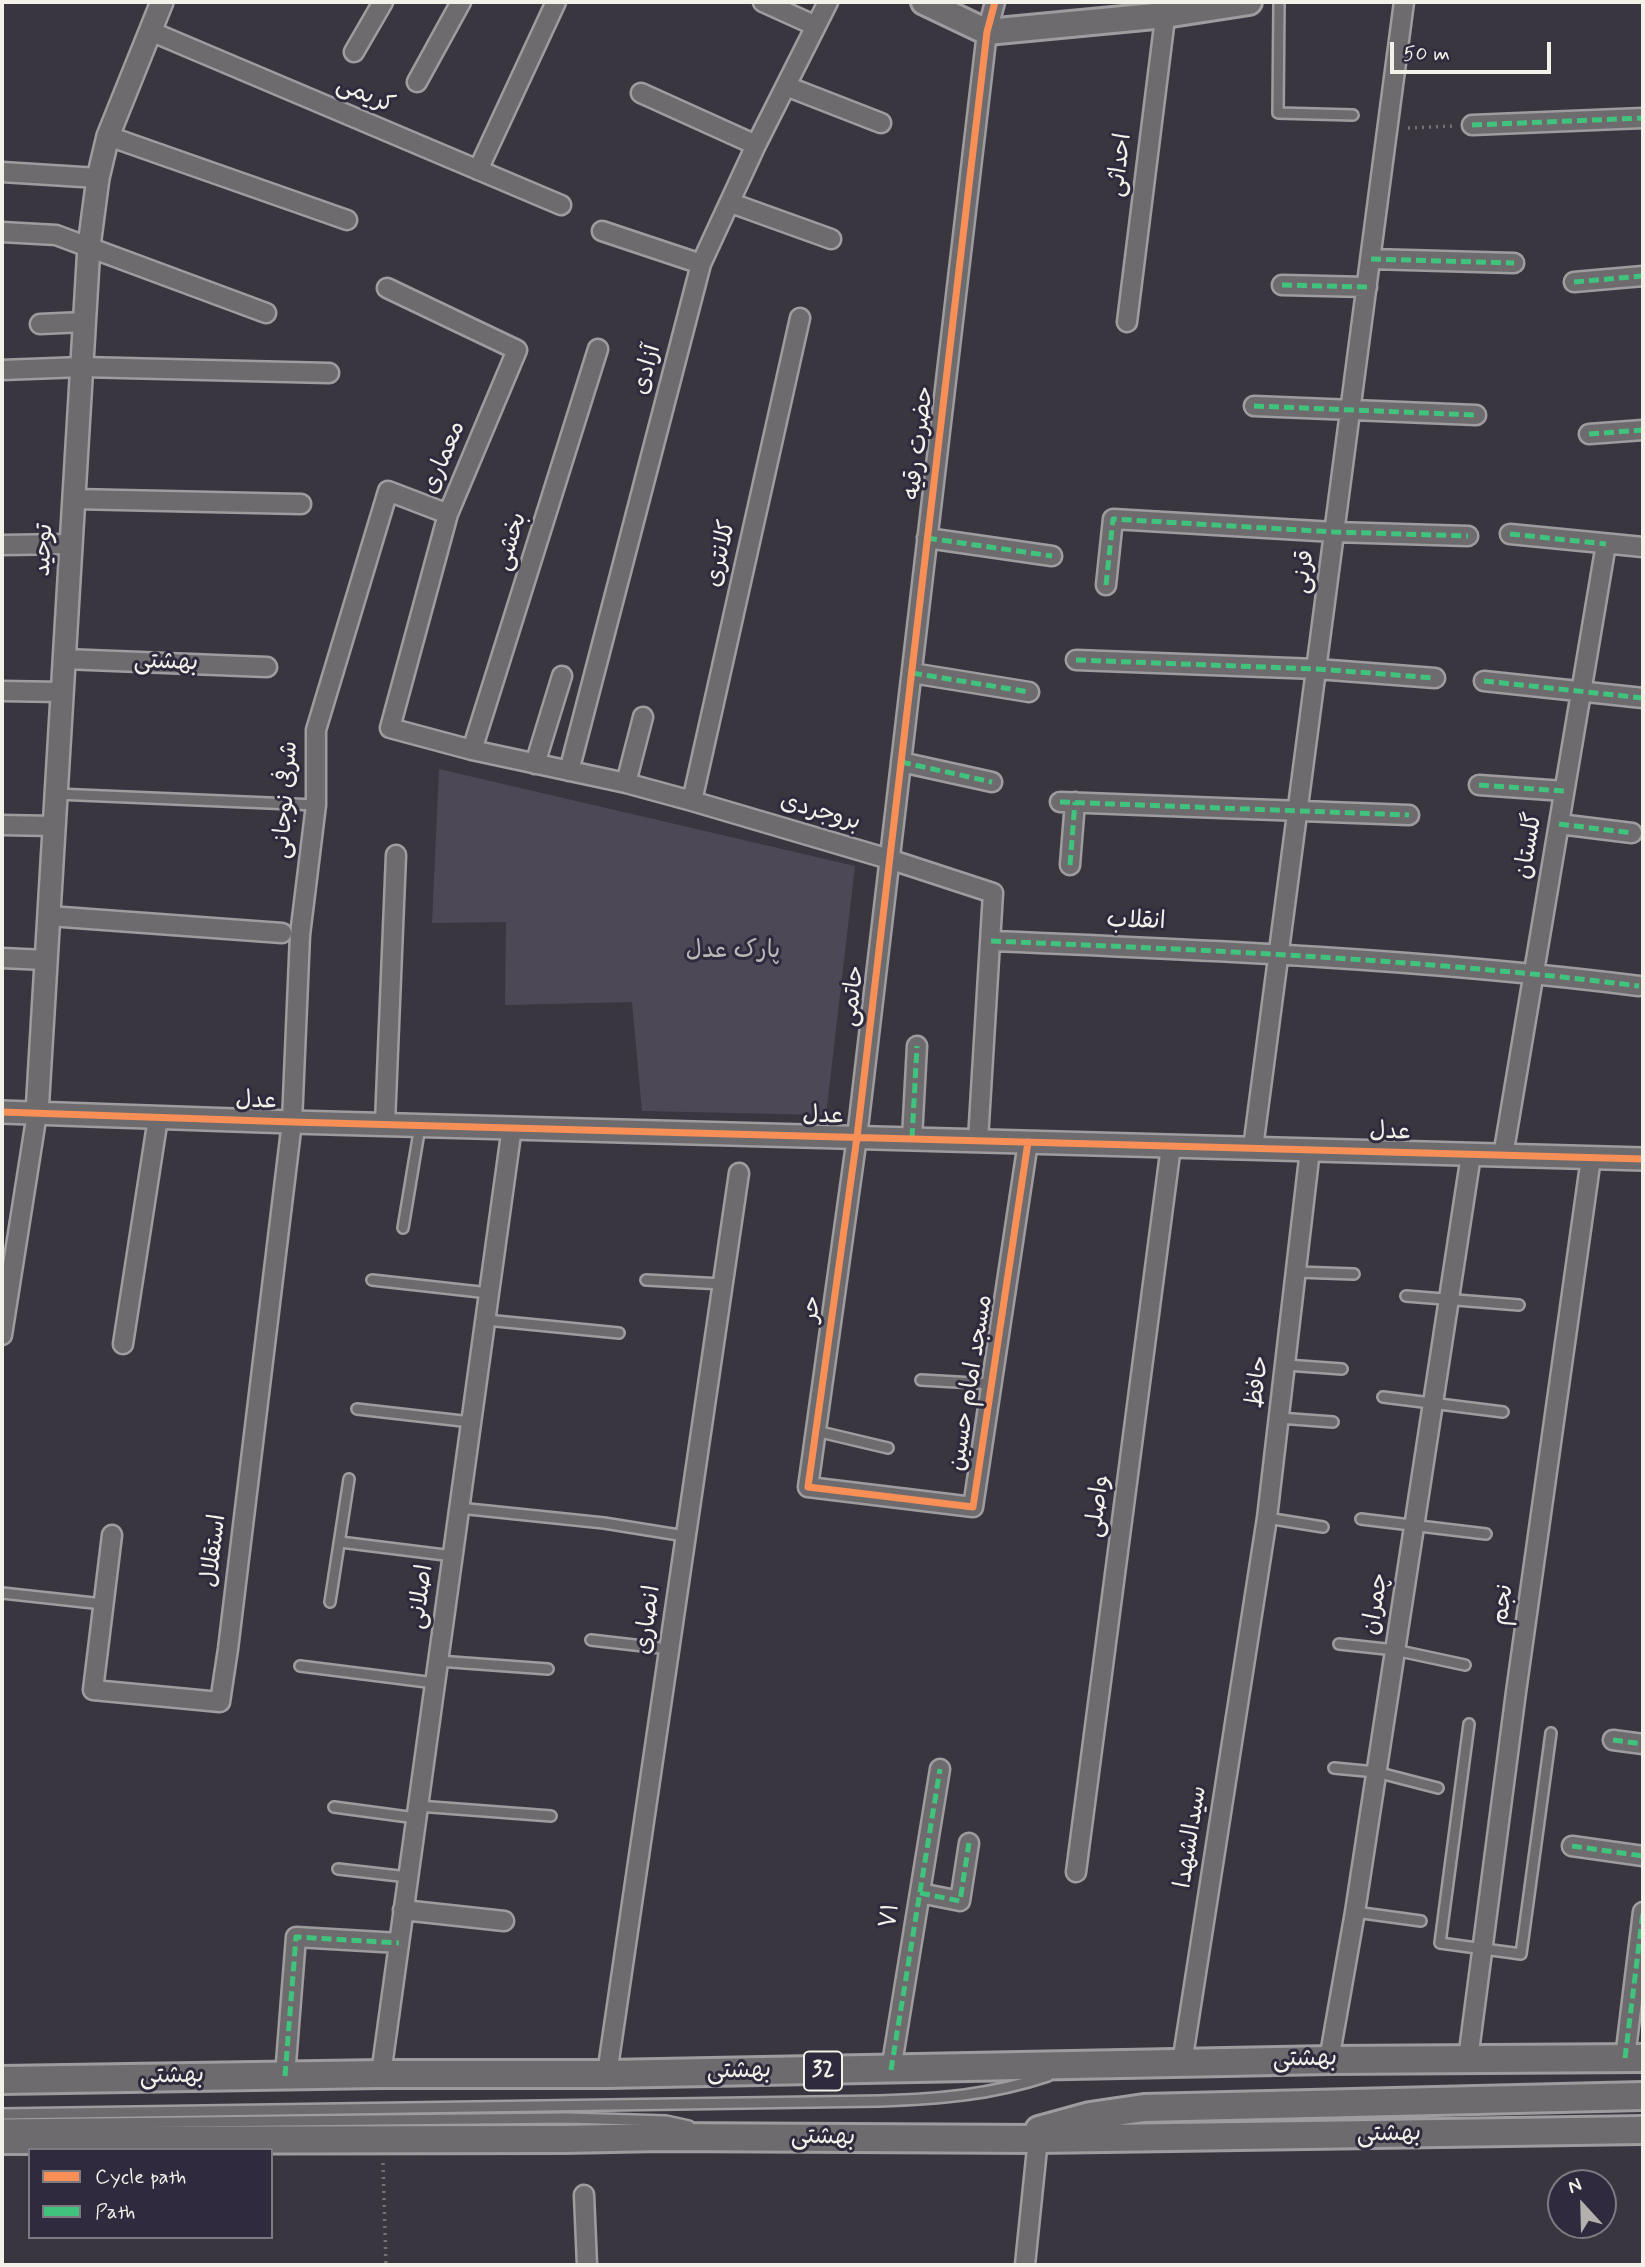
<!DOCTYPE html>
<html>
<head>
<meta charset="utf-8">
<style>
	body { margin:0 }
	#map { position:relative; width:1645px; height:2267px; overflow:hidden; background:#393640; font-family:Mynerve,sans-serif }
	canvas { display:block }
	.frame { position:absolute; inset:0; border:4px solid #f4f1e8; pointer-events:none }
	.legend { position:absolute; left:28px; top:2148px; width:245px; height:91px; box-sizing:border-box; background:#2f2a3d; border:2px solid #7e7a81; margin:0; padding:9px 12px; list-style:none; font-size:21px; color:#f4f1e8 }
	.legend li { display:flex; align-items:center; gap:14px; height:35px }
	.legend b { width:35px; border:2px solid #7e7a81 }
	.north { position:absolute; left:1547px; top:2169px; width:70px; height:70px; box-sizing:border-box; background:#2f2a3d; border:2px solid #7e7a81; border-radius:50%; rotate:338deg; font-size:19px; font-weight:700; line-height:28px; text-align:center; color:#f4f1e8 }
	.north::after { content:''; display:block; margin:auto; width:24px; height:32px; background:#b3b0ad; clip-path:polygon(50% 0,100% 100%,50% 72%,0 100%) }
	.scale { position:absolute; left:1390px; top:42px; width:161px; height:32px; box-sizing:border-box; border:4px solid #f4f1e8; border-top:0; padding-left:9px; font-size:21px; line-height:24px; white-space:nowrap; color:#f4f1e8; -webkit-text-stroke:5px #2f2a3d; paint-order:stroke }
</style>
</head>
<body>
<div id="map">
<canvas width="1645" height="2267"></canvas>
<div class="frame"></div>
<ul class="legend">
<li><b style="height:9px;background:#f78f57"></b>Cycle path</li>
<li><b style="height:9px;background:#40c37c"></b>Path</li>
</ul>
<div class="north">N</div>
<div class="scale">50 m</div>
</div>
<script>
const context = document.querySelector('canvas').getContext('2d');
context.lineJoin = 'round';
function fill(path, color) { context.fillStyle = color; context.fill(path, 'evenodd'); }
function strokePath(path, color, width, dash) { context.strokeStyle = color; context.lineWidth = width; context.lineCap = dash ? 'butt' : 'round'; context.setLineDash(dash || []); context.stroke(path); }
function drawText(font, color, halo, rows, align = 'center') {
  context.font = font + ' Mynerve,"Playpen Sans Arabic",sans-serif'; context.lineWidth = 6; context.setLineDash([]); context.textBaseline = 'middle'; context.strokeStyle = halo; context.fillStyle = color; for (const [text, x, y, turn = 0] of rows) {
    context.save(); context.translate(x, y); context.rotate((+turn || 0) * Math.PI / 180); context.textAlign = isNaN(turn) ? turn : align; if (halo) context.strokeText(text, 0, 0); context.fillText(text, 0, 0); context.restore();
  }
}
const green = new Path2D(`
	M 439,769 L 855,866 L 826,1115 L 642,1111 L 632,1002 L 505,1005 L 506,922 L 432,923 Z`);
const path = new Path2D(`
	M 1408,128 L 1453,126
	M 383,2163 L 386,2265`);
const service = new Path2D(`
	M 1279,2 L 1278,113 L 1353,115
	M 56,794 L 316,805
	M 403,1228 L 420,1126
	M 1297,1272 L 1354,1274
	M 372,1280 L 489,1293
	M 646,1280 L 723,1284
	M 1406,1296 L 1519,1305
	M 486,1320 L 619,1333
	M 1286,1365 L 1342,1369
	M 921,1380 L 992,1384
	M 1383,1397 L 1503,1412
	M 357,1409 L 471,1422
	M 1279,1418 L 1333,1422
	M 816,1431 L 888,1448
	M 459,1508 L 604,1523 L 685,1536
	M 1267,1518 L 1323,1527
	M 1361,1519 L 1486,1534
	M 340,1542 L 453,1556
	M 2,1593 L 103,1604
	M 330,1602 L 349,1479
	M 591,1640 L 669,1649
	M 1339,1644 L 1395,1650 L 1465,1665
	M 438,1661 L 548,1669
	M 300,1666 L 435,1683
	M 1469,1724 L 1440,1943 L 1521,1954 L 1551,1733
	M 1334,1768 L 1376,1772 L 1438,1788
	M 418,1806 L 551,1816
	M 334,1807 L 416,1818
	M 338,1869 L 408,1877
	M 1355,1912 L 1421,1921
	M 2,2114 L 879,2101 C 939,2099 991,2095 1048,2076
	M 2,2124 L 568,2118 L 666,2121 L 689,2126`);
const minor = new Path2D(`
	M 763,2 L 816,26
	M 995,2 L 987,32 L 857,1137 L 808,1487 L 973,1507 L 1028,1142
	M 150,31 L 561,205
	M 354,52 L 383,2
	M 417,82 L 461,2
	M 786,86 L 881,123
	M 641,93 L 756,145
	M 1472,125 L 1643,118
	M 108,136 L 347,220
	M 478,170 L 556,2
	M 2,172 L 98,178
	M 731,203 L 831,239
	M 602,231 L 701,264
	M 2,232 L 56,235 L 266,313
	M 1371,259 L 1514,263
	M 1574,282 L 1643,276
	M 1282,285 L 1367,287
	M 387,288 L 517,350 L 448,514 L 390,728 L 472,750 L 626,783 L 692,801 L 889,859 L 993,893 L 978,1140
	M 1127,322 L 1167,2
	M 40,324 L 84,322
	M 2,370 L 82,367 L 329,373
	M 1254,406 L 1476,415
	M 1589,434 L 1643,430
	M 74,499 L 301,504
	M 1510,534 L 1643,547
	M 927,538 L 1052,556
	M 2,545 L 71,544
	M 1106,585 L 1113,519 L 1334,532 L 1468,536
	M 64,659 L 267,667
	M 1076,660 L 1317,669 L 1435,678
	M 912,673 L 1029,692
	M 1484,681 L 1643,698
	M 2,691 L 62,692
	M 472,750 L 598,349
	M 901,762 L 992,782
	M 535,764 L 562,676
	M 569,771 L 701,264 L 756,145 L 828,2
	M 626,783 L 643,717
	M 1479,785 L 1564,791
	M 692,801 L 800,318
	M 1060,802 L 1409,815
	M 1559,824 L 1632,833
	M 2,825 L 54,826
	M 1070,865 L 1075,802
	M 49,916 L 282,933
	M 991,941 C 1207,950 1424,959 1639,986
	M 2,958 L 46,960
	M 385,1123 L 396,855
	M 912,1138 L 917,1046
	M 1253,1148 L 1404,2
	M 1503,1156 L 1606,544
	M 2,1335 L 37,1113
	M 123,1344 L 158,1118
	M 112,1535 L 93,1690 L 220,1702 L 228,1649 L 292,1122 L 300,935 L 316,805 L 316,730 L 388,491 L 448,514
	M 1613,1740 L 1643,1744
	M 1572,1846 L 1643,1856
	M 1076,1872 L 1171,1146
	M 920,1893 L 960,1901 L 969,1843
	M 403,1910 L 504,1921
	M 1625,2058 L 1643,1912
	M 1468,2059 L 1516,1692 L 1591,1158
	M 1329,2060 L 1355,1912 L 1471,1155
	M 1182,2063 L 1267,1518 L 1310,1150
	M 891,2070 L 940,1769
	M 381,2074 L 512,1127
	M 607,2074 L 739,1173
	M 285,2076 L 296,1937 L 399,1943
	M 584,2195 L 587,2265
	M 1025,2265 L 1038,2139`);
const tertiary = new Path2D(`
	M 2,1112 L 292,1122 L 1643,1159
	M 37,1113 L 89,246 L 98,178 L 108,136 L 162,2`);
const secondary = new Path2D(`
	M 924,2 L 987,32 L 1165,15 L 1249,2`);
const primary = new Path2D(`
	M 2,2080 L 381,2074 L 607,2074 L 1329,2060 L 1643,2058
	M 1039,2130 L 1090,2116 L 1144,2108 L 1643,2096
	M 2,2140 L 564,2139 L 661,2137 L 1038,2139 L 1643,2130`);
const quiet = new Path2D(`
	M 1472,125 L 1643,118
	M 1371,259 L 1514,263
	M 1574,282 L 1643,276
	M 1282,285 L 1367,287
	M 1254,406 L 1476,415
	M 1589,434 L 1643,430
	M 1510,534 L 1606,544
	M 927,538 L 1052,556
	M 1106,585 L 1113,519 L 1334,532 L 1468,536
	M 1076,660 L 1317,669 L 1435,678
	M 912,673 L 1029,692
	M 1484,681 L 1643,698
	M 901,762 L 992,782
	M 1479,785 L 1564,791
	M 1060,802 L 1409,815
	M 1559,824 L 1632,833
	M 1070,865 L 1075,802
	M 991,941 C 1207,950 1424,959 1639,986
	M 912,1138 L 917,1046
	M 1613,1740 L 1643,1744
	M 1572,1846 L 1643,1856
	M 920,1893 L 960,1901 L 969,1843
	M 1625,2058 L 1643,1912
	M 891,2070 L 940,1769
	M 285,2076 L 296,1937 L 399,1943`);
const cycleway = new Path2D(`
	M 995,2 L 987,32 L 857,1137 L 808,1487 L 973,1507 L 1028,1142
	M 2,1112 L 292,1122 L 1643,1159`);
const shields = [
	[823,2071,38]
];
const shieldNames = [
	["32",823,2071]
];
const streetNames = [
	["کریمی",365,96,23],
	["احداثی",1121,165,-83],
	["آزادی",648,370,-75],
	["حضرت رقیه",920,443,-83],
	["معماری",445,458,-67],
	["بخشی",512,542,-73],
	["توحید",45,550,-87],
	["کلانتری",722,554,-77],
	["قرنی",1305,572,-83],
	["بهشتی",166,663,2],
	["شرفی نوجانی",287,800,-86],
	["بروجردی",820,813,16],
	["گلستان",1530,846,-80],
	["انقلاب",1136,922,2],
	["حاتمی",854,996,-83],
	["عدل",256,1102,2],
	["عدل",823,1117,2],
	["عدل",1390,1133,2],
	["حر",813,1309,-82],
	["حافظ",1259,1382,-83],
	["مسجد امام حسین",972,1383,-81],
	["واصلی",1099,1506,-83],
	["استقلال",215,1551,-83],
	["اصلانی",422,1597,-82],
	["چمران",1377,1604,-81],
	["نجم",1504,1605,-82],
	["انصاری",649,1620,-82],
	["سیدالشهدا",1192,1837,-81],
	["۷۱",891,1916,-81],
	["بهشتى",1305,2060,-1],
	["بهشتى",739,2072,-1],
	["بهشتى",172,2077,-1],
	["بهشتی",1389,2135,-1],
	["بهشتی",823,2138,1]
];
const parkNames = [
	["پارک عدل",733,952]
];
fill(green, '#4d4856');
strokePath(service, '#9e9c9f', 14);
strokePath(minor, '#9e9c9f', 23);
strokePath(tertiary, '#9e9c9f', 26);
strokePath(secondary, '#9e9c9f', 30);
strokePath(primary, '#9e9c9f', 32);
strokePath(path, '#747276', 3.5, [2, 5]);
strokePath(service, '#6d6b6d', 9);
strokePath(minor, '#6d6b6d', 18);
strokePath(tertiary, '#6d6b6d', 21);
strokePath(secondary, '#6d6b6d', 24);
strokePath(primary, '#6d6b6d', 26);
strokePath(quiet, '#40c37c', 5, [10, 5]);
strokePath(cycleway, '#f78f57', 7);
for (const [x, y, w] of shields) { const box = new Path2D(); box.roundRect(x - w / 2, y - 19.5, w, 39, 5); context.fillStyle = '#2f2a3d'; context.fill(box); strokePath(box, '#f4f1e8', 2); }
drawText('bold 23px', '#f4f1e8', null, shieldNames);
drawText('24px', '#f4f1e8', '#2f2a3d', streetNames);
drawText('24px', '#bbb7b6', '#2f2a3d', parkNames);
</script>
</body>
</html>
